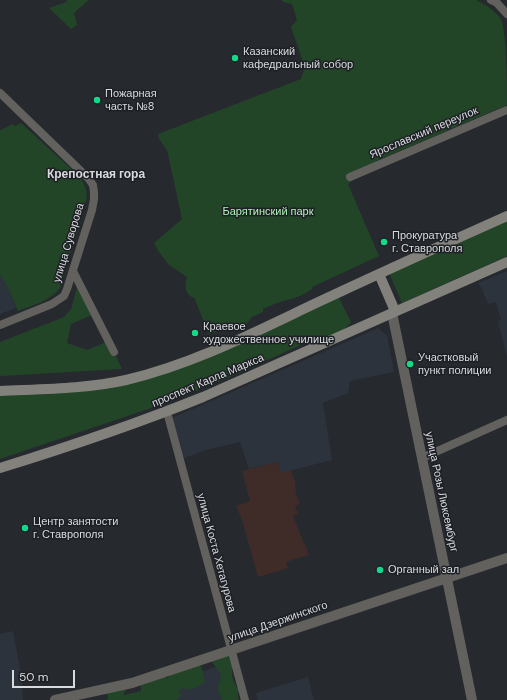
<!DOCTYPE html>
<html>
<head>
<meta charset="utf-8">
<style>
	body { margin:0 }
	#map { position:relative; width:507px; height:700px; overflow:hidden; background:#26292e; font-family:"DM Sans",sans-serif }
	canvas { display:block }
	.scale { position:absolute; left:12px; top:670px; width:63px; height:18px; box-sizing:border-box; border:2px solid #d8dade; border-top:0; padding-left:5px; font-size:12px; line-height:14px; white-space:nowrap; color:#d8dade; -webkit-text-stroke:3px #1d2024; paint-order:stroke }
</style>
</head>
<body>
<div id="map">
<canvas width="507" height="700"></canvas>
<div class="scale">50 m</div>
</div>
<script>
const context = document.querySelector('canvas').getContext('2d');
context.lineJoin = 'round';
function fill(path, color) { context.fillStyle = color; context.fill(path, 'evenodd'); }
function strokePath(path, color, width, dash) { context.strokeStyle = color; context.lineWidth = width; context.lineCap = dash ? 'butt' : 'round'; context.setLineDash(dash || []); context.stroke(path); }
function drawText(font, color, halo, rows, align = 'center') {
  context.font = font + ' "DM Sans",sans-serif'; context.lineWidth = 3; context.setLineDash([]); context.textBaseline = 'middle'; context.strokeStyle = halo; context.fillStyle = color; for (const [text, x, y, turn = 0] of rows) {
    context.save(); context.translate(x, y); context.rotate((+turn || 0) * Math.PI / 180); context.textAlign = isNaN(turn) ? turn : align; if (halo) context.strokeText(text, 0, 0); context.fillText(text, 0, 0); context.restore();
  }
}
const built = new Path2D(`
	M 507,271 L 507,357 L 498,321 L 501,320 L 496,302 L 488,304 L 482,289 L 478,283 Z
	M 0,275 L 5,281 L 16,308 L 0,314 Z
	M 378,328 L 387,335 L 394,372 L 350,381 L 348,393 L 323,403 L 332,460 L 281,473 L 277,462 L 249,469 L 240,442 L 206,450 L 181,459 L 172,418 Z
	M 13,631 L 21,674 L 23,700 L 0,700 L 0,634 Z
	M 222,665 L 232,700 L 161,700 L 157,686 Z
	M 308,677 L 314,700 L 258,700 L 256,693 Z`);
const industrial = new Path2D(`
	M 277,462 L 281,473 L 291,470 L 295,482 L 296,494 L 300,504 L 295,506 L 298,514 L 293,516 L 309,555 L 286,562 L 288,568 L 258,577 L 242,520 L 236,506 L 250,501 L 242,471 Z`);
const green = new Path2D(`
	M 67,0 L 89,0 L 74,13 L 77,25 L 71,29 L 49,8 L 66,2 Z
	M 282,0 L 476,0 C 486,5 494,10 501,19 C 507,33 507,86 507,105 L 376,161 L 373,166 L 348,184 L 379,256 L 312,287 L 313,288 C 303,297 289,299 278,303 C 273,304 268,307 263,309 L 263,312 L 252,317 L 243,328 L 234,329 L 229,325 L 209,335 L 194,297 L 193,298 C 184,293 185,285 187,277 L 169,265 L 159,252 L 154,243 L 182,219 L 167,150 L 159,139 L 158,134 L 301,79 L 305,67 L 291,27 L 297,20 L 292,4 L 283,2 Z
	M 21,123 L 79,176 C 88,189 89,195 83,209 L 60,288 C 50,301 33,305 18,311 L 6,284 L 0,275 L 0,130 L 13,124 L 15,126 Z
	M 507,220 L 507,256 L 402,303 L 389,273 Z
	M 78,284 L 92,315 L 71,324 L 67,343 L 87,350 L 109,341 L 122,369 L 0,376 L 0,342 L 64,317 L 71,309 Z
	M 338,296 L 351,322 C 346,328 339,334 332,336 C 329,338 326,336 323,338 C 316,342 313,345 305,343 L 230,377 L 163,404 L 0,459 L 0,395 L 113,386 Z
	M 217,650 L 235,658 C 231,672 230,676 238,689 L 238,697 L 239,700 L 222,700 L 218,688 L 221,677 L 219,671 L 211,661 Z
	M 196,663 L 201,666 L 205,682 L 191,690 L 182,688 L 179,691 L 182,695 L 176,700 L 105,700 L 108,699 L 107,693 L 128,686 L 124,693 L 124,695 L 141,691 L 141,685 L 162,676 L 168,678 L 172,672 Z`);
const minor = new Path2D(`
	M 491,0 L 497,3 L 507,14
	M 0,93 L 88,178 L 93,185 L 94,192 L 94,199 L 92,210 L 67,289 L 64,296 L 52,304 L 0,325
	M 350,177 L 507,110
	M 73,271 L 114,352
	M 167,412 L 245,700
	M 422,458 L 507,420`);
const tertiary = new Path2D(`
	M 392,313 L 472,700
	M 55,700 L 132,683 L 507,558`);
const secondary = new Path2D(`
	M 379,274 L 395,311
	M 0,391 C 42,389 86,389 126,380 C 193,364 253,333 314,304 C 378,274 442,245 507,216
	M 0,468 C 68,447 136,424 203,397 L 507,262`);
const markers = [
	[235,58,4,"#13d98a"],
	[97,100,4,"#13d98a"],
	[384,242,4,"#13d98a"],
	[195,333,4,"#13d98a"],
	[410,364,4,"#13d98a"],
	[25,528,4,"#13d98a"],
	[380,570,4,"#13d98a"]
];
const poiNames = [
	["Казанский",243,52],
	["кафедральный собор",243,65],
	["Пожарная",105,94],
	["часть №8",105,107],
	["Прокуратура",392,236],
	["г. Ставрополя",392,249],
	["Краевое",203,327],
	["художественное училище",203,340],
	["Участковый",418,358],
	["пункт полиции",418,371],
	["Центр занятости",33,522],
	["г. Ставрополя",33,535],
	["Органный зал",388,570]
];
const streetNames = [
	["Ярославский переулок",424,133,-23],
	["улица Суворова",69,243,-73],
	["проспект Карла Маркса",208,381,-23],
	["улица Розы Люксембург",441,492,78],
	["улица Коста Хетагурова",216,553,75],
	["улица Дзержинского",278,622,-19]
];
const parkNames = [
	["Барятинский парк",268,212]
];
const neighbourhoodNames = [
	["Крепостная гора",96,175]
];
fill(built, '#2d333d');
fill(industrial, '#3f2b27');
fill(green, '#224528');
strokePath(minor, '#62615e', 8);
strokePath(tertiary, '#62615e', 10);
strokePath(secondary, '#82817c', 10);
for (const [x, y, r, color] of markers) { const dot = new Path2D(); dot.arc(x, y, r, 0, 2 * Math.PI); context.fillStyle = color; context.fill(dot); strokePath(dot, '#1d2024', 1.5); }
drawText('11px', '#d8dade', '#1d2024', poiNames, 'left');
drawText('11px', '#d8dade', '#1d2024', streetNames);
drawText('11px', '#b1f2b8', '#1d2024', parkNames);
drawText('bold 12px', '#d8dade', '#1d2024', neighbourhoodNames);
</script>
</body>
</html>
